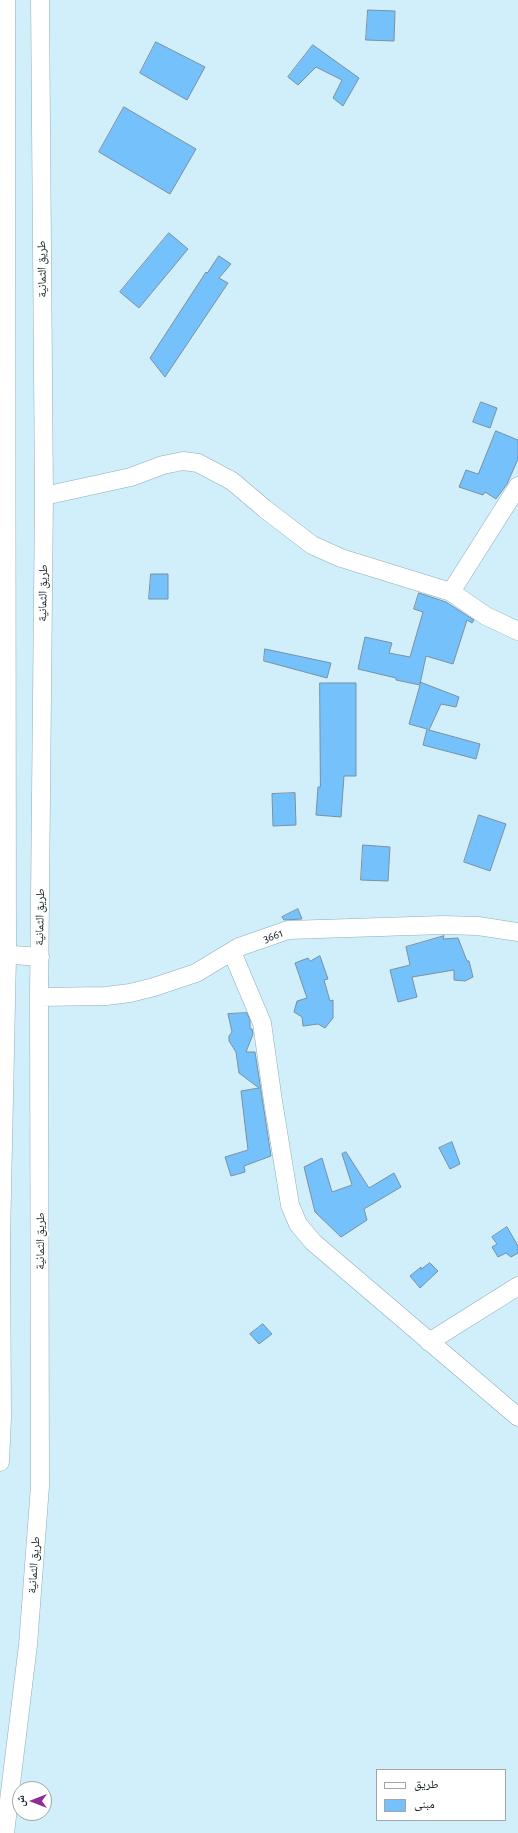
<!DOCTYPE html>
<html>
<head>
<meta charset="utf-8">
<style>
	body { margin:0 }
	#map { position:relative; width:518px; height:1833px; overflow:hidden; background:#d0effa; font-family:"Alegreya Sans","Noto Naskh Arabic",sans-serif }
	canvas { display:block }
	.legend { position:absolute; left:376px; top:1769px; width:130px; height:52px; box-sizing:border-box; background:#fff; border:1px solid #a1a6a7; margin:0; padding:5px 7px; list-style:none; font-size:12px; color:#152124 }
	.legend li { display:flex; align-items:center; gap:8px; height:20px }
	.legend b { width:20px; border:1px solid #a1a6a7 }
	.north { position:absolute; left:12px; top:1781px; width:40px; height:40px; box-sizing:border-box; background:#fff; border:1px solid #a1a6a7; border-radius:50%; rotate:270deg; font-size:11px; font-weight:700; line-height:16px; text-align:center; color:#152124 }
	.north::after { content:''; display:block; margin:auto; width:14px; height:18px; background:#902d95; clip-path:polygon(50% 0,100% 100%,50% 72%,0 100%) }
</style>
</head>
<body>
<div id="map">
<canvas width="518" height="1833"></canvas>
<ul class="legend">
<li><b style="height:5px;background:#fff"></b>طريق</li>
<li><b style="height:11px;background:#75c1fb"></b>مبنى</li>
</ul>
<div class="north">ش</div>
</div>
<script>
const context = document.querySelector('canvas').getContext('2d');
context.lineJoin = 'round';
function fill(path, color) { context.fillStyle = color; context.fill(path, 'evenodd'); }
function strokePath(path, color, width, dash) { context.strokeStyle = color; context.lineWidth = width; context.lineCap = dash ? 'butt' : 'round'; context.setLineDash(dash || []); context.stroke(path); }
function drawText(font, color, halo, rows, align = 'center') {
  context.font = font + ' "Alegreya Sans","Noto Naskh Arabic",sans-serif'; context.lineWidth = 4; context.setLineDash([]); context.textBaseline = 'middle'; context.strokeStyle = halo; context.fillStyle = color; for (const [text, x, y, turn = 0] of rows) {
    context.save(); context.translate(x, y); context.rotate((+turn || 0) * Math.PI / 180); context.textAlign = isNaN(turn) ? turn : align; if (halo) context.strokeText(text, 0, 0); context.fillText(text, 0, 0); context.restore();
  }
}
const building = new Path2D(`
	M 368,10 L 395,11 L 394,41 L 366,40 Z
	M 156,42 L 205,67 L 187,100 L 140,73 Z
	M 313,45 L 359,78 L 343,106 L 333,98 L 342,80 L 316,67 L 298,85 L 288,77 Z
	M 124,107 L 196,149 L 170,194 L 99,152 Z
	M 169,233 L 188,249 L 139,308 L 120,292 Z
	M 219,256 L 231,264 L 219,278 L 228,283 L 165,377 L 150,358 L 206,272 L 207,273 Z
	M 481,402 L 497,408 L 490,428 L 473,422 Z
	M 496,431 L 518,440 L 518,459 L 507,484 L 496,499 L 485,492 L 483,495 L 459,487 L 466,470 L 478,474 Z
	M 151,574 L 168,574 L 168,599 L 149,599 Z
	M 419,593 L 446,602 L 474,620 L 472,623 L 467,620 L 453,664 L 426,656 L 420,684 L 420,682 L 459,697 L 456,707 L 441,704 L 429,730 L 480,744 L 476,759 L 423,745 L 427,729 L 409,724 L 420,685 L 396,680 L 396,678 L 358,669 L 365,637 L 392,643 L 389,653 L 410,657 L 423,612 L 414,609 Z
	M 265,649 L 331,663 L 327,678 L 264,661 Z
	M 320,683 L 356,683 L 356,776 L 344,776 L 341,817 L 316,815 L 318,787 L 320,787 Z
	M 295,793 L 296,825 L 273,826 L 272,794 Z
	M 479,815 L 506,824 L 490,871 L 464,862 Z
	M 363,845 L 390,847 L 388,881 L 361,880 Z
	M 298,909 L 302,919 L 284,920 L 282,917 Z
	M 444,936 L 443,939 L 458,938 L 467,961 L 469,961 L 473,977 L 465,981 L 454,980 L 454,970 L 412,977 L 417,997 L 398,1002 L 390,970 L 410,965 L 406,947 Z
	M 320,956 L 328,979 L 324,980 L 330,1001 L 333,1000 L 333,1018 L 325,1028 L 318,1024 L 303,1026 L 302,1017 L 294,1012 L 297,1001 L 307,998 L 295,963 L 308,958 L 310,961 Z
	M 247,1013 L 250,1020 L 250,1029 L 252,1029 L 253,1034 L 246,1052 L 255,1052 L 271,1156 L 244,1166 L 245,1172 L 231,1176 L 225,1157 L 248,1150 L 241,1091 L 259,1088 L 239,1073 L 236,1052 L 229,1041 L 229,1036 L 232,1032 L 228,1014 Z
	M 452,1142 L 460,1164 L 450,1169 L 439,1148 Z
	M 346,1152 L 369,1188 L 394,1173 L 401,1187 L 364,1209 L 367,1220 L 341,1237 L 315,1212 L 304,1167 L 322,1158 L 332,1192 L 352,1185 L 342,1154 Z
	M 507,1227 L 518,1246 L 518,1253 L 511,1257 L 506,1253 L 498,1257 L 492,1247 L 497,1244 L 492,1237 Z
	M 430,1263 L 438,1271 L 420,1288 L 410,1276 L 421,1267 L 421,1269 Z
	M 263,1324 L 272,1334 L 259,1344 L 250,1334 Z`);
const minor = new Path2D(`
	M 44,496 L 131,477 L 163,465 L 183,461 L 198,463 L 232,481 L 265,509 L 312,545 L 341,558 L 451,592 L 486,616 L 518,631
	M 451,592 L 518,486
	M 232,952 L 262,1023 L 273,1101 L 290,1205 L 298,1224 L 313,1242 L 518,1417
	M 0,954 L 40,957
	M 39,997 L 106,996 L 130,993 L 154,987 L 196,973 L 239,947 L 288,930 L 443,925 L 478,926 L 518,932
	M 429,1342 L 518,1286
	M 0,1462 L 2,1418 L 1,1240 L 7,956 L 6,0
	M 5,1833 L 28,1645 L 40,1486 L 39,997 L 44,496 L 40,0`);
const streetNames = [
	["طريق الثمانية",42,269,-91],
	["طريق الثمانية",43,593,-89],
	["طريق الثمانية",40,917,-89],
	["3661",273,936,-20],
	["طريق الثمانية",40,1241,-90],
	["طريق الثمانية",34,1565,-86]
];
fill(building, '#75c1fb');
strokePath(building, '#7a90a1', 1);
strokePath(minor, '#8fadb7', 19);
strokePath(minor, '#fff', 18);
drawText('12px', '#152124', '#fff', streetNames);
</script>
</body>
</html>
